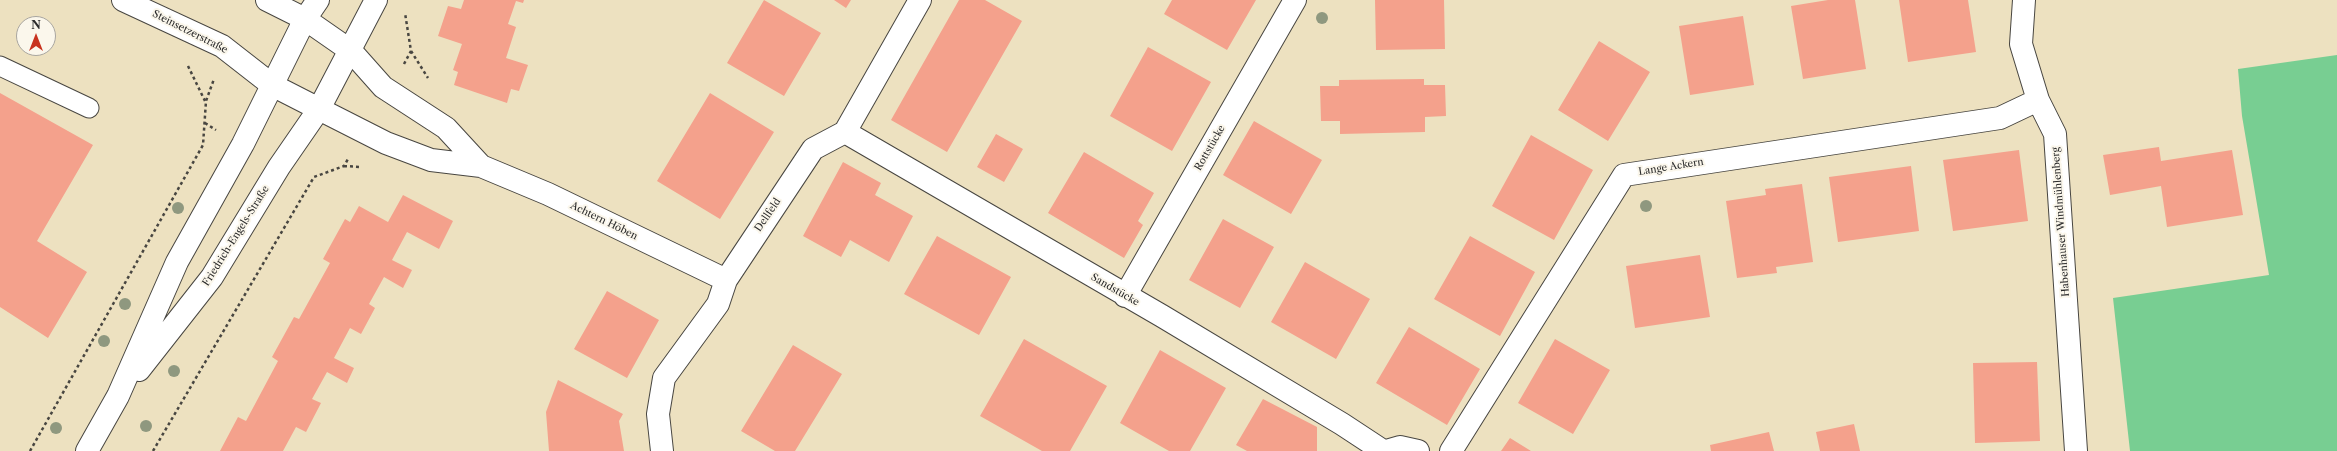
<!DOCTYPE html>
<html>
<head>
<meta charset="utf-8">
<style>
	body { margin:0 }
	#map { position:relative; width:2337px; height:451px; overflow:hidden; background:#ede1c0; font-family:"Libre Caslon Text",serif }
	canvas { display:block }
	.north { position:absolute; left:16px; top:16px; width:40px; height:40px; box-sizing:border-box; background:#fbf7ec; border:1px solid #a8a59f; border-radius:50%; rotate:0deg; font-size:11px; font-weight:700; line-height:16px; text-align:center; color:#2b2b2b }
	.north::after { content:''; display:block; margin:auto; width:14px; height:18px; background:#c8321e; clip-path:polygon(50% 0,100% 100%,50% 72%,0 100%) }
</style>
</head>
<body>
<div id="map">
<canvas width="2337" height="451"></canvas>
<div class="north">N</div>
</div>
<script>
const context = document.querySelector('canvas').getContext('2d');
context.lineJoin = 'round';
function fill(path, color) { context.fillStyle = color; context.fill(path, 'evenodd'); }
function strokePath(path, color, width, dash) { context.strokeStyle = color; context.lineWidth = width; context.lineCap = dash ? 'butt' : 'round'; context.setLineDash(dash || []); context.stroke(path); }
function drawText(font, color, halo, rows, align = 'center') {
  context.font = font + ' "Libre Caslon Text",serif'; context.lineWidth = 4; context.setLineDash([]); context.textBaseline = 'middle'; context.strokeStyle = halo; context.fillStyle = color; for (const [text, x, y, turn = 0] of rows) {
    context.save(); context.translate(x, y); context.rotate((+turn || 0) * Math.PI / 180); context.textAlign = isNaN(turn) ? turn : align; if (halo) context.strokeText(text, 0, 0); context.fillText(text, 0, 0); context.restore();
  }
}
const green = new Path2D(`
	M 2337,55 L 2337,451 L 2130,451 L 2113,298 L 2269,275 L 2242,116 L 2238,69 Z`);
const building = new Path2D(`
	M 464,0 L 524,0 L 523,3 L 516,1 L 508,24 L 516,27 L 506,58 L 528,65 L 519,91 L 511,89 L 507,103 L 454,85 L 458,72 L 453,70 L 462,44 L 438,36 L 448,6 L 461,9 Z
	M 764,0 L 821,33 L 784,96 L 727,63 Z
	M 834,0 L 851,0 L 846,8 Z
	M 959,0 L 985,0 L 1022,21 L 947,152 L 891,120 Z
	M 1172,0 L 1256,0 L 1227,50 L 1164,14 Z
	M 1375,0 L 1444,0 L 1445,49 L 1376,50 Z
	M 1828,0 L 1855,0 L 1866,69 L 1803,79 L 1791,6 Z
	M 1899,0 L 1968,0 L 1976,52 L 1908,62 Z
	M 1743,16 L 1754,85 L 1690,95 L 1679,26 Z
	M 1599,41 L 1650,72 L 1608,141 L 1558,110 Z
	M 1148,47 L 1211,82 L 1172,151 L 1110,116 Z
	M 1424,79 L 1424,85 L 1445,85 L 1446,116 L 1425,117 L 1425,132 L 1340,134 L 1340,121 L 1321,121 L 1320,86 L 1339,86 L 1339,80 Z
	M 0,93 L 93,145 L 37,241 L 87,272 L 48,338 L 0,307 Z
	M 710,93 L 774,132 L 720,219 L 657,181 Z
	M 1254,121 L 1322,160 L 1291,214 L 1223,175 Z
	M 996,134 L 1023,149 L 1004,182 L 977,167 Z
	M 1531,135 L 1593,170 L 1554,240 L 1492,206 Z
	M 2159,147 L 2161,161 L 2232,150 L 2243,215 L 2167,227 L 2161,186 L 2110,195 L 2103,155 Z
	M 2019,150 L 2028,221 L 1953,231 L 1943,160 Z
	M 1084,152 L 1154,193 L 1138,221 L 1143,225 L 1124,258 L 1048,213 Z
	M 843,162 L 881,183 L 875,195 L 913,216 L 889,262 L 850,240 L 841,257 L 803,236 Z
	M 1911,166 L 1919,231 L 1838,242 L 1829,177 Z
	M 1802,184 L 1813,262 L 1776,267 L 1777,273 L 1737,278 L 1726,201 L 1766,195 L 1765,189 Z
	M 403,195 L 453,221 L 439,249 L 407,232 L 392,260 L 412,270 L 403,288 L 384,277 L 369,304 L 375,308 L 361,334 L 350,328 L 334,358 L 354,368 L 347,383 L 327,372 L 312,399 L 321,403 L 306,432 L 296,427 L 283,451 L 220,451 L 238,417 L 246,421 L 278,361 L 272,357 L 294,317 L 299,319 L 330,263 L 323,259 L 345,219 L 350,222 L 359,206 L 388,222 Z
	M 1223,219 L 1274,247 L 1240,308 L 1189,280 Z
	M 937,236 L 1011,277 L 979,335 L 904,294 Z
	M 1470,236 L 1535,272 L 1500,336 L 1434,299 Z
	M 1700,255 L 1710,317 L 1635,328 L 1626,266 Z
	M 1305,262 L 1370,299 L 1336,359 L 1271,322 Z
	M 607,291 L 659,320 L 627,378 L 574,349 Z
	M 1409,327 L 1480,369 L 1447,425 L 1376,383 Z
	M 1024,339 L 1107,386 L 1070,451 L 1042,451 L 980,416 Z
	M 1555,339 L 1610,370 L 1573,434 L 1518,403 Z
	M 793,345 L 842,374 L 795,451 L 775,451 L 741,431 Z
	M 1160,350 L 1226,388 L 1190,451 L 1169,451 L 1120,423 Z
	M 2037,362 L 2040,441 L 1975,443 L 1973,363 Z
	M 558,380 L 623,414 L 619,421 L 624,451 L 549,451 L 546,412 Z
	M 1263,399 L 1317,427 L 1317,451 L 1247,451 L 1236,445 Z
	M 1854,424 L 1860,451 L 1820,451 L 1816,432 Z
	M 1769,432 L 1774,451 L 1711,451 L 1710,445 Z
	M 1510,438 L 1531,451 L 1501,451 Z`);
const path = new Path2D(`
	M 411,51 L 428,78
	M 404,64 L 411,51 L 405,13
	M 188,66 L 205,101
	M 205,123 L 216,130
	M 344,166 L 361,167
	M 30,451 L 203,145 L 206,101 L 214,79
	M 153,451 L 314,177 L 344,166 L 348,159`);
const service = new Path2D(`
	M 0,66 L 89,108`);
const minor = new Path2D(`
	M 123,0 L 222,46 L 272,85
	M 267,0 L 305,19
	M 2024,0 L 2021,44 L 2038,100 L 2055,134 L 2076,451
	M 351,51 L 383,87 L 446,128 L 481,166
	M 319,109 L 386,143 L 431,160 L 481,166 L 548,194 L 726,280
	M 845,132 L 1162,316 L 1342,424 L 1383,451
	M 1125,296 L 1295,0
	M 662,451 L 658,414 L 664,378 L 718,304 L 726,280 L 813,149 L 845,132 L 920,0
	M 1386,451 L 1400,447 L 1418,451
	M 1451,451 L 1624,175 L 2000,118 L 2038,100`);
const tertiary = new Path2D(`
	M 305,19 L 351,51
	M 272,85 L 319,109
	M 139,370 L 212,277 L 279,167 L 319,109 L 376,0
	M 87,451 L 118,396 L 177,262 L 243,144 L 305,19 L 318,0`);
const trees = [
	[1322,18],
	[1646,206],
	[178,208],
	[125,304],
	[104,341],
	[174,371],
	[146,426],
	[56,428]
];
const streetNames = [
	["Steinsetzerstraße",190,32,27],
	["Rottstücke",1210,148,-60],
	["Lange Ackern",1671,167,-9],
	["Dellfeld",768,215,-56],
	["Achtern Höben",604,221,26],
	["Habenhauser Windmühlenberg",2061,222,-94],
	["Friedrich-Engels-Straße",236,236,-58],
	["Sandstücke",1115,290,30]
];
fill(green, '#78ce92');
fill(building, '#f4a18c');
strokePath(service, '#484641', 21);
strokePath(minor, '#484641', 24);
strokePath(tertiary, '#484641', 24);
strokePath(path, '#484641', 2.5, [3, 3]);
strokePath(service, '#fff', 19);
strokePath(minor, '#fff', 22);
strokePath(tertiary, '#fff', 22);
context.fillStyle = '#8f987f';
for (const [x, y] of trees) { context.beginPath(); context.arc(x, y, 6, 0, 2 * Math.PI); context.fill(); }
drawText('10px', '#2b2b2b', '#fbf7ec', streetNames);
</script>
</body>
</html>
